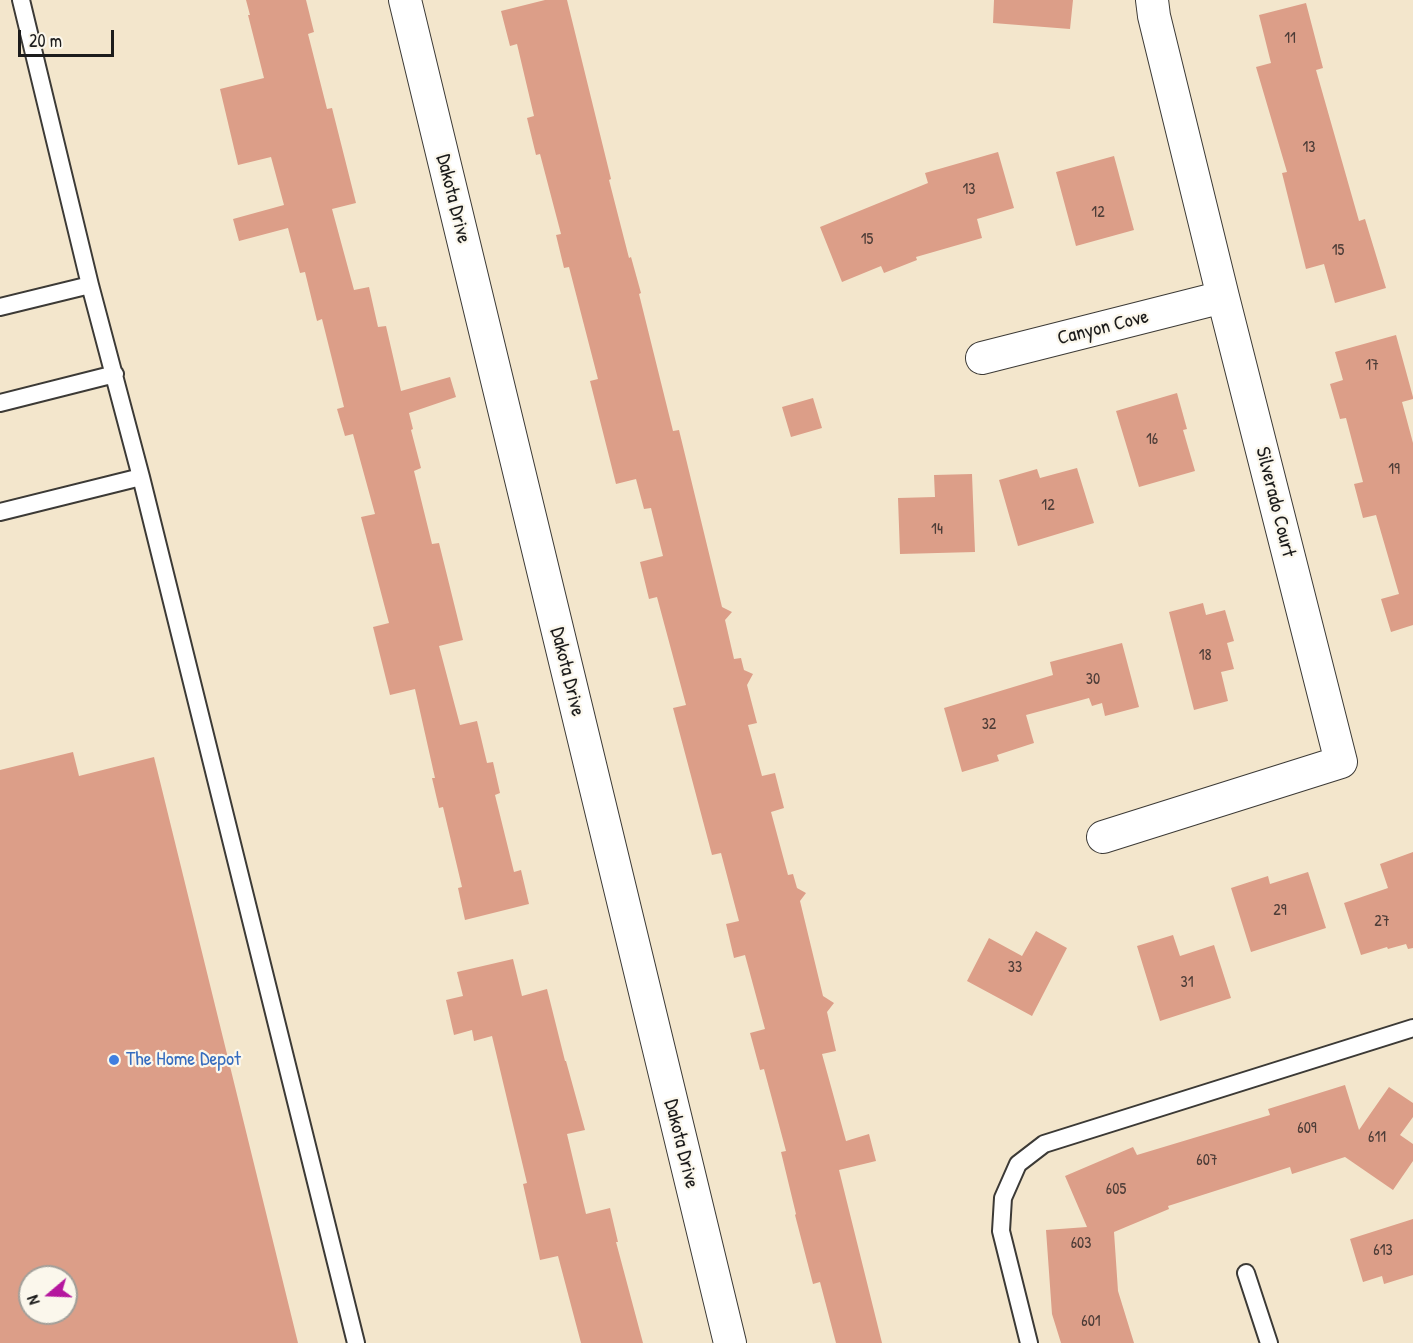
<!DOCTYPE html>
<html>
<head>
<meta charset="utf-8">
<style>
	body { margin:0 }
	#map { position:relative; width:1413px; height:1343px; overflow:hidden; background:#f3e6cc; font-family:"Patrick Hand",sans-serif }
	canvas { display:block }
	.north { position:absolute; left:18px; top:1265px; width:60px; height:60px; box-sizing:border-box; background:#fbf7ec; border:2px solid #a29f99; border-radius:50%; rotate:251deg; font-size:16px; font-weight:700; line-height:24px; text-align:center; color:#1c1c1c }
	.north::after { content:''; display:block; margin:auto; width:21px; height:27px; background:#b5179e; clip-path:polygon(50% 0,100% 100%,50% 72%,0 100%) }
	.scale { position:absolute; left:18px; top:30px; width:96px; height:27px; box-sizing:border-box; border:3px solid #1c1c1c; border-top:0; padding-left:8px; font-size:18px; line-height:21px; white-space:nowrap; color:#1c1c1c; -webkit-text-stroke:4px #fbf7ec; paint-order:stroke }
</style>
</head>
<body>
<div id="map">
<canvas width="1413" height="1343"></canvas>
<div class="north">N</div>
<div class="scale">20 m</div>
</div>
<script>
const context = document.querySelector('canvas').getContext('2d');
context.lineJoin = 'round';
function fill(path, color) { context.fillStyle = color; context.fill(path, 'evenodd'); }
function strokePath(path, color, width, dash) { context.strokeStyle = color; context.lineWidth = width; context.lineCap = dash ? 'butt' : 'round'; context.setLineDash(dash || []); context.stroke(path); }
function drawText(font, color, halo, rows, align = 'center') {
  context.font = font + ' "Patrick Hand",sans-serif'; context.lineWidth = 4.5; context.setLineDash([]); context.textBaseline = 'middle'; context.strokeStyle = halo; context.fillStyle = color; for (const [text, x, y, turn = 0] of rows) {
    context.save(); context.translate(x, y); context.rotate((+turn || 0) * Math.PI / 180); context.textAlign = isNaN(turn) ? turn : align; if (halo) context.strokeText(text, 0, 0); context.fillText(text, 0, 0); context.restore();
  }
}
const building = new Path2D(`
	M 246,0 L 306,0 L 314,32 L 308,34 L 327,109 L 332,108 L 356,203 L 332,209 L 354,290 L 369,287 L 378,327 L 386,326 L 401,391 L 450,377 L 456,397 L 409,413 L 413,429 L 411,430 L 421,468 L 414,471 L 432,544 L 439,543 L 463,640 L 439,646 L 460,725 L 477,721 L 487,763 L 493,762 L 500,793 L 495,795 L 514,872 L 521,870 L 529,904 L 465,920 L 458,888 L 462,887 L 443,807 L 439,808 L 432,778 L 435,778 L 415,689 L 390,695 L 373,627 L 389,623 L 361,517 L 375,514 L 353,434 L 345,436 L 337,409 L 344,407 L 322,319 L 317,321 L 305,272 L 300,273 L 288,228 L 239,241 L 233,219 L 284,205 L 271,157 L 238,165 L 220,89 L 264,78 L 248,15 L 250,15 Z
	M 545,0 L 567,0 L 611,179 L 609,180 L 629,258 L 631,257 L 641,293 L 639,294 L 673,431 L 679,430 L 722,607 L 732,612 L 725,620 L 734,659 L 741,658 L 744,670 L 753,674 L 747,685 L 757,723 L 748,725 L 762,776 L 775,773 L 784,808 L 771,812 L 788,875 L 793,874 L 797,888 L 806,893 L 800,901 L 823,996 L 834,1003 L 827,1012 L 836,1051 L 822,1054 L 846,1141 L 869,1134 L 876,1161 L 839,1170 L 882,1343 L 836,1343 L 820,1282 L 813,1284 L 795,1215 L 796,1214 L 781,1152 L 786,1151 L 764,1069 L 760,1070 L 750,1033 L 765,1029 L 745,955 L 734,958 L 726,924 L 739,921 L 721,853 L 712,855 L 673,708 L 686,705 L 657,597 L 649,599 L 640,562 L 663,556 L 651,508 L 644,509 L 636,479 L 616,484 L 590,381 L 598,379 L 569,267 L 564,268 L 556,235 L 561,234 L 540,154 L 536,155 L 527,118 L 534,116 L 517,44 L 510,46 L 501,11 Z
	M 994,0 L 1073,0 L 1070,29 L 993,23 Z
	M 1306,3 L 1323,68 L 1316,70 L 1359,221 L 1365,219 L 1386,288 L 1335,303 L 1324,264 L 1306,269 L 1282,173 L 1287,172 L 1256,67 L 1271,63 L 1259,15 Z
	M 998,152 L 1014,208 L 977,219 L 982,238 L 916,257 L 917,260 L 884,273 L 881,266 L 842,282 L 820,227 L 928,183 L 925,173 Z
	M 1114,156 L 1134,230 L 1076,246 L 1056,172 Z
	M 1396,335 L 1413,397 L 1413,399 L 1402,402 L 1413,443 L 1413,625 L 1391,632 L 1381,599 L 1399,594 L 1376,515 L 1363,518 L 1354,484 L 1363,482 L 1346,418 L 1340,419 L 1330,384 L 1343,380 L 1335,352 Z
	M 1177,393 L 1187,429 L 1183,430 L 1195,471 L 1139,487 L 1116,411 Z
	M 813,398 L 822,428 L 791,437 L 782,407 Z
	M 1077,468 L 1094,523 L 1018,546 L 999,480 L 1037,469 L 1040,478 Z
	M 972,474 L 975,552 L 900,554 L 898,498 L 935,497 L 934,475 Z
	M 1203,603 L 1206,615 L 1225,610 L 1234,641 L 1227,643 L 1234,669 L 1221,672 L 1228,701 L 1194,710 L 1169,612 Z
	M 1122,643 L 1139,707 L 1105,716 L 1102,703 L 1092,706 L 1089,698 L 1026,715 L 1034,743 L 997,755 L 999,761 L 962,772 L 944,708 L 1053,675 L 1050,662 Z
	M 73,752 L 79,776 L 154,757 L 298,1343 L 0,1343 L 0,770 ZM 30,1277 L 66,1277 L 66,1313 L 30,1313 Z
	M 1413,852 L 1413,948 L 1408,949 L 1406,944 L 1388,949 L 1387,947 L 1361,955 L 1344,903 L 1388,888 L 1380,864 Z
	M 1308,872 L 1326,928 L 1251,952 L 1231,888 L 1268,876 L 1270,884 Z
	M 1036,931 L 1067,948 L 1032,1016 L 967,981 L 989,938 L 1022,956 Z
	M 1173,935 L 1180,956 L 1214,945 L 1231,998 L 1160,1021 L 1137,946 Z
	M 513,959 L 522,996 L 547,989 L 565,1061 L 566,1061 L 585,1130 L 567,1134 L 586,1214 L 610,1208 L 618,1242 L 616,1242 L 643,1343 L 581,1343 L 558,1256 L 540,1260 L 523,1184 L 527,1183 L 492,1036 L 474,1041 L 472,1030 L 454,1035 L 446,1000 L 463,996 L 457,972 Z
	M 1345,1085 L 1359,1130 L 1389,1087 L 1413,1103 L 1413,1117 L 1400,1135 L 1413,1144 L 1413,1161 L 1393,1190 L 1345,1157 L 1292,1174 L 1290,1167 L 1168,1206 L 1169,1209 L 1114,1232 L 1118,1291 L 1134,1343 L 1061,1343 L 1052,1314 L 1046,1230 L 1087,1227 L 1065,1176 L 1133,1147 L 1137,1155 L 1270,1115 L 1268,1109 Z
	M 1413,1219 L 1413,1275 L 1384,1284 L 1382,1276 L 1363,1282 L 1350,1239 Z`);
const service = new Path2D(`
	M 21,0 L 90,285 L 141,477 L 356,1343
	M 0,307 L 90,285
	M 0,403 L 115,374
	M 0,512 L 141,477
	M 1246,1273 L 1269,1343
	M 1029,1343 L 1001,1231 L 1003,1198 L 1018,1164 L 1044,1144 L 1413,1028`);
const minor = new Path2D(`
	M 405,0 L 730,1343
	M 982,358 L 1223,297
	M 1103,837 L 1341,762 L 1223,297 L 1154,16 L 1152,0`);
const markers = [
	[114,1060,6,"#3f7fe0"]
];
const numberNames = [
	["11",1290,39],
	["13",1309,148],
	["13",969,190],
	["12",1098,213],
	["15",867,240],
	["15",1338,251],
	["17",1372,366],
	["16",1152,440],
	["19",1394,470],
	["12",1048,506],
	["14",937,530],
	["18",1205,656],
	["30",1093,680],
	["32",989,725],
	["29",1280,911],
	["27",1382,922],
	["33",1015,968],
	["31",1187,983],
	["609",1307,1129],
	["611",1377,1138],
	["607",1207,1161],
	["605",1116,1190],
	["603",1081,1244],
	["613",1383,1251],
	["601",1091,1322]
];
const streetNames = [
	["Dakota Drive",453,199,76],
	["Canyon Cove",1103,328,-14],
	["Silverado Court",1275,502,76],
	["Dakota Drive",567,672,76],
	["Dakota Drive",681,1144,76]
];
const shopNames = [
	["The Home Depot",126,1060]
];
fill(building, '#dc9e88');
strokePath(service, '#3c3a36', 20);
strokePath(minor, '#3c3a36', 34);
strokePath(service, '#fff', 16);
strokePath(minor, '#fff', 32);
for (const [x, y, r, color] of markers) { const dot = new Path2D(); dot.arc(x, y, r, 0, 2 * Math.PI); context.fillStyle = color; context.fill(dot); strokePath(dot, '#fbf7ec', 2); }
drawText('16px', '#4c3c37', null, numberNames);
drawText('20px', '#1c1c1c', '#fbf7ec', streetNames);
drawText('20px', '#366cbe', '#fbf7ec', shopNames, 'left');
</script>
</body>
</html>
